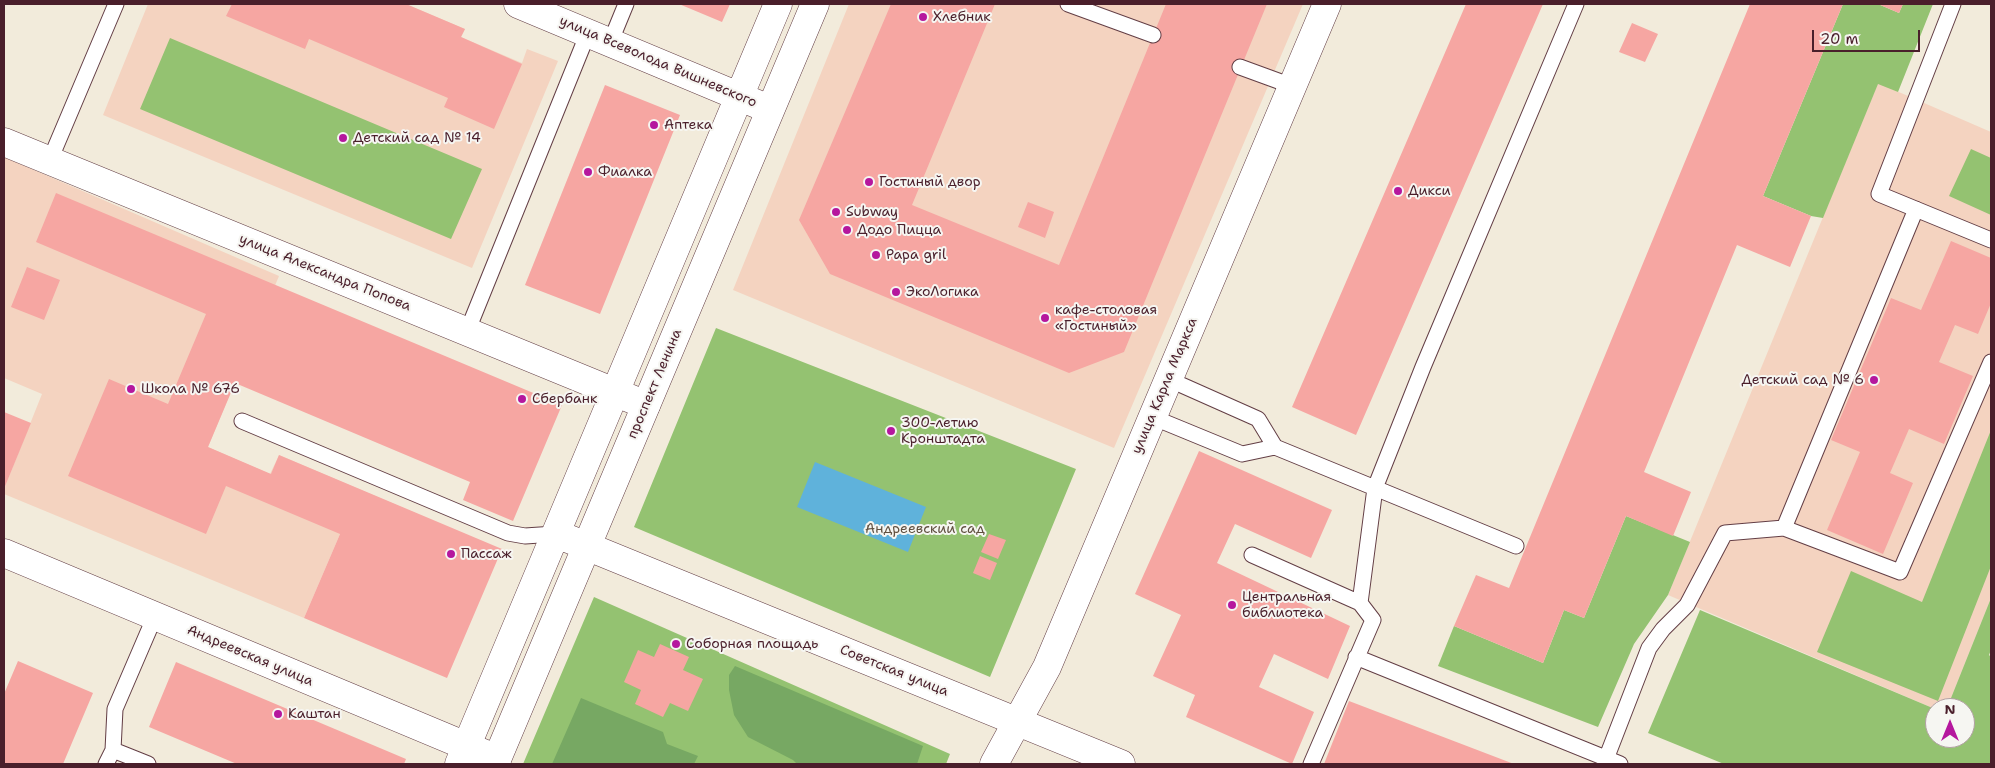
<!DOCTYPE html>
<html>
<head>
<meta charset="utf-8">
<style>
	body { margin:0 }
	#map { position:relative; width:1995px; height:768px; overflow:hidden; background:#f2ebdb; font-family:"Shantell Sans",sans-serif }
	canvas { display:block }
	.frame { position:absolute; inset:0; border:5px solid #4a1f2b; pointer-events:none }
	.north { position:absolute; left:1925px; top:698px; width:50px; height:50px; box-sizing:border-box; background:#f6f6f2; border:1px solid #b1a0a2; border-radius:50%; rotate:0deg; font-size:14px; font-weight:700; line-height:20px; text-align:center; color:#4a1f2b }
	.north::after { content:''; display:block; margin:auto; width:18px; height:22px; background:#b5179e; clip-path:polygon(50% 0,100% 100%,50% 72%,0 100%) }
	.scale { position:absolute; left:1812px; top:30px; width:108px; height:22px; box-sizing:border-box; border:2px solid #4a1f2b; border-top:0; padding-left:6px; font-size:15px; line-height:18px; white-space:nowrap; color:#4a1f2b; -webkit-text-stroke:4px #f6f6f2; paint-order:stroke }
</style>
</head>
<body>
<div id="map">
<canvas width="1995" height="768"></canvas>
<div class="frame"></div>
<div class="north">N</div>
<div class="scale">20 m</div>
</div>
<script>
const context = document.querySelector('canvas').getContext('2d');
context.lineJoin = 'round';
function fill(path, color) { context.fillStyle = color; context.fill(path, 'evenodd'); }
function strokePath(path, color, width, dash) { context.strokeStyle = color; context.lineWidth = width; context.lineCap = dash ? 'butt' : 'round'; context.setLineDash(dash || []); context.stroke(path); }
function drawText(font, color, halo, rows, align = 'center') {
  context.font = font + ' "Shantell Sans",sans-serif'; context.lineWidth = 4; context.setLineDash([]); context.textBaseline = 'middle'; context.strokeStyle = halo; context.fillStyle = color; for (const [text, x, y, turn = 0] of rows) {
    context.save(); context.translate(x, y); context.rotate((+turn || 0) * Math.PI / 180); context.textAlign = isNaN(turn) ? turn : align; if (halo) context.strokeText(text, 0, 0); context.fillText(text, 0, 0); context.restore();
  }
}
const built = new Path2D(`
	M 148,4 L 406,4 L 465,29 L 461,37 L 522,63 L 527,49 L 558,61 L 472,268 L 103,115 Z
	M 849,4 L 1303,4 L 1114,448 L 733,290 Z
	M 1878,83 L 1991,132 L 1991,598 L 1947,708 L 1935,709 L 1668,595 Z
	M 4,157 L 279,276 L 208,447 L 270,474 L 279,455 L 420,515 L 401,560 L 340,534 L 304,618 L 4,494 L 4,489 L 42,394 L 4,378 Z`);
const green = new Path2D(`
	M 1843,4 L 1878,4 L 1899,13 L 1903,4 L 1933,4 L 1898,92 L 1878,84 L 1823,218 L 1811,216 L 1763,196 Z
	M 170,38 L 482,169 L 451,239 L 140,109 Z
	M 1971,149 L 1991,158 L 1991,215 L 1949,196 Z
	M 716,328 L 1076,469 L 990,677 L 634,527 Z
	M 1991,430 L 1991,566 L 1938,701 L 1817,652 L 1851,571 L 1922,602 Z
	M 1626,516 L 1690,542 L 1668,595 L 1634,644 L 1598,727 L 1438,666 L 1454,626 L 1543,663 L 1564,610 L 1584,618 Z
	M 594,597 L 950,754 L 946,764 L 523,764 Z
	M 1991,598 L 1991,650 L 1989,655 L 1991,657 L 1991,764 L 1724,764 L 1648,733 L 1700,610 L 1935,709 L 1935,738 L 1965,738 L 1965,708 L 1947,708 Z`);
const forest = new Path2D(`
	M 735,666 L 923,746 L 917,764 L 797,764 L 793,760 L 748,737 L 734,715 L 729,690 L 729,675 Z
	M 581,698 L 663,732 L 667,744 L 698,756 L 694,764 L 552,764 Z`);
const water = new Path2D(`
	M 815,462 L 926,507 L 908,552 L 797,507 Z`);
const building = new Path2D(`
	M 232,4 L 406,4 L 465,29 L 461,37 L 522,64 L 494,129 L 444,107 L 448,98 L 309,39 L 305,49 L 226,16 Z
	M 679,4 L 730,4 L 722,22 Z
	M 891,4 L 995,4 L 912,205 L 1059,265 L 1166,4 L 1267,4 L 1124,352 L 1069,373 L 830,274 L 799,220 Z
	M 1466,4 L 1543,4 L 1356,435 L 1292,407 Z
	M 1750,4 L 1843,4 L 1763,196 L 1811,216 L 1790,267 L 1737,245 L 1644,472 L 1691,492 L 1673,536 L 1626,516 L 1584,618 L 1564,610 L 1543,663 L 1454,626 L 1476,575 L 1509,588 Z
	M 1878,4 L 1903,4 L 1899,13 Z
	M 1632,23 L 1658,34 L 1645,62 L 1619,52 Z
	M 605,85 L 680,115 L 600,314 L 525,285 Z
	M 56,193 L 562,405 L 513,521 L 463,500 L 470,482 L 235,383 L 208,447 L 271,474 L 279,455 L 502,549 L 447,678 L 304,618 L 340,534 L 226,486 L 206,534 L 68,476 L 109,379 L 168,404 L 206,314 L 36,242 Z
	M 1028,202 L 1054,212 L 1045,238 L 1018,227 Z
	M 1951,241 L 1991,258 L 1991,303 L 1978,334 L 1955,325 L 1939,362 L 1973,376 L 1944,444 L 1909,429 L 1890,473 L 1913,483 L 1883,554 L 1827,530 L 1860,452 L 1831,440 L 1891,298 L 1921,310 Z
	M 27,267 L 60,280 L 44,320 L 11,307 Z
	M 4,412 L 31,423 L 4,489 Z
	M 1199,451 L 1332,510 L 1311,558 L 1235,524 L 1217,563 L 1350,626 L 1328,679 L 1274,654 L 1259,687 L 1314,712 L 1292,764 L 1186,717 L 1195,695 L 1153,676 L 1181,615 L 1135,594 Z
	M 989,534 L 1006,540 L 998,559 L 981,552 Z
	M 980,556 L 997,563 L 990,580 L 973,573 Z
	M 660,644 L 689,657 L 683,670 L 703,679 L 688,711 L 670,703 L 663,717 L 635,704 L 641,690 L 624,682 L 638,650 L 654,657 Z
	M 18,661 L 93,693 L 63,764 L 4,764 L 4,694 Z
	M 176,662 L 406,759 L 404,764 L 237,764 L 149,727 Z
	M 1349,701 L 1514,764 L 1324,764 Z`);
const lane = new Path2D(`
	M 1068,4 L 1153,35
	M 1953,4 L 1879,194 L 1991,240
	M 610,43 L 626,4
	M 1240,67 L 1292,86
	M 50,160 L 116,4
	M 1916,209 L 1784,528 L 1900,572 L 1991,362
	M 467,332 L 588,33
	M 1168,379 L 1258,419 L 1275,447
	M 1152,417 L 1242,454 L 1275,447 L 1375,488 L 1360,603 L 1373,620 L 1311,764
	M 242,421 L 508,533 L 525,536 L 555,534
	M 1516,546 L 1375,488 L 1423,367 L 1576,4
	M 1252,555 L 1360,603
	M 1356,657 L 1620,764
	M 113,750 L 148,764
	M 1606,759 L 1649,648 L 1663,629 L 1687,605 L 1725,533 L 1784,528
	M 106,764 L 113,750 L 115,709 L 155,616`);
const street = new Path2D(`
	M 4,142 L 646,405
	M 4,553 L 497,759
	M 994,764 L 1047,667 L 1327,4`);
const secondary = new Path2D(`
	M 518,4 L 757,104
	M 569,539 L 1121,764
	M 459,764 L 778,4
	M 495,764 L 815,4`);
const markers = [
	[923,17,5,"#b5179e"],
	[654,125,5,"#b5179e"],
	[343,138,5,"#b5179e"],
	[588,172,5,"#b5179e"],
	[869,182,5,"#b5179e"],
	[1398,191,5,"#b5179e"],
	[836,212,5,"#b5179e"],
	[847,230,5,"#b5179e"],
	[876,255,5,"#b5179e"],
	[896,292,5,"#b5179e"],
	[1045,318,5,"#b5179e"],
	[1874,380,5,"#b5179e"],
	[131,389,5,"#b5179e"],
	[522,399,5,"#b5179e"],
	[891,431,5,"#b5179e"],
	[451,554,5,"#b5179e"],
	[1232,605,5,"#b5179e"],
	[676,644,5,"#b5179e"],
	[278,714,5,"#b5179e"]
];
const poiNames = [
	["Хлебник",933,17],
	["Аптека",664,125],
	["Детский сад № 14",353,138],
	["Фиалка",598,172],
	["Гостиный двор",879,182],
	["Дикси",1408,191],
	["Subway",846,212],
	["Додо Пицца",857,230],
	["Papa gril",886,255],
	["ЭкоЛогика",906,292],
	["кафе-столовая",1055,310],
	["«Гостиный»",1055,326],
	["Детский сад № 6",1864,380,"right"],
	["Школа № 676",141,389],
	["Сбербанк",532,399],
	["300-летию",901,423],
	["Кронштадта",901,439],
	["Пассаж",461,554],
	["Центральная",1242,597],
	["библиотека",1242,613],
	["Соборная площадь",686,644],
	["Каштан",288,714]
];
const streetNames = [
	["улица Всеволода Вишневского",658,62,23],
	["улица Александра Попова",325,273,22],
	["проспект Ленина",655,384,-67],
	["улица Карла Маркса",1165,386,-67],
	["Андреевская улица",250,656,23],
	["Советская улица",894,671,22]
];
const parkNames = [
	["Андреевский сад",925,529]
];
fill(built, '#f4d3c0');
fill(green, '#94c271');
fill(forest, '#77a863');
fill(water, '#5fb2db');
fill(building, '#f6a6a2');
strokePath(lane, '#633e45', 17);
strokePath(street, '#633e45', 29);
strokePath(secondary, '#633e45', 29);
strokePath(lane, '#fff', 15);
strokePath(street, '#fff', 28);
strokePath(secondary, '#fff', 28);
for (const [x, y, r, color] of markers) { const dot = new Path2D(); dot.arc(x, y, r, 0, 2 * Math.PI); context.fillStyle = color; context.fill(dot); strokePath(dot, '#f6f6f2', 2); }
drawText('14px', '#4a1f2b', '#f6f6f2', poiNames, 'left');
drawText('14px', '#4a1f2b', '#f6f6f2', streetNames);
drawText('14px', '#605040', '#f6f6f2', parkNames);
</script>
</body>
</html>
